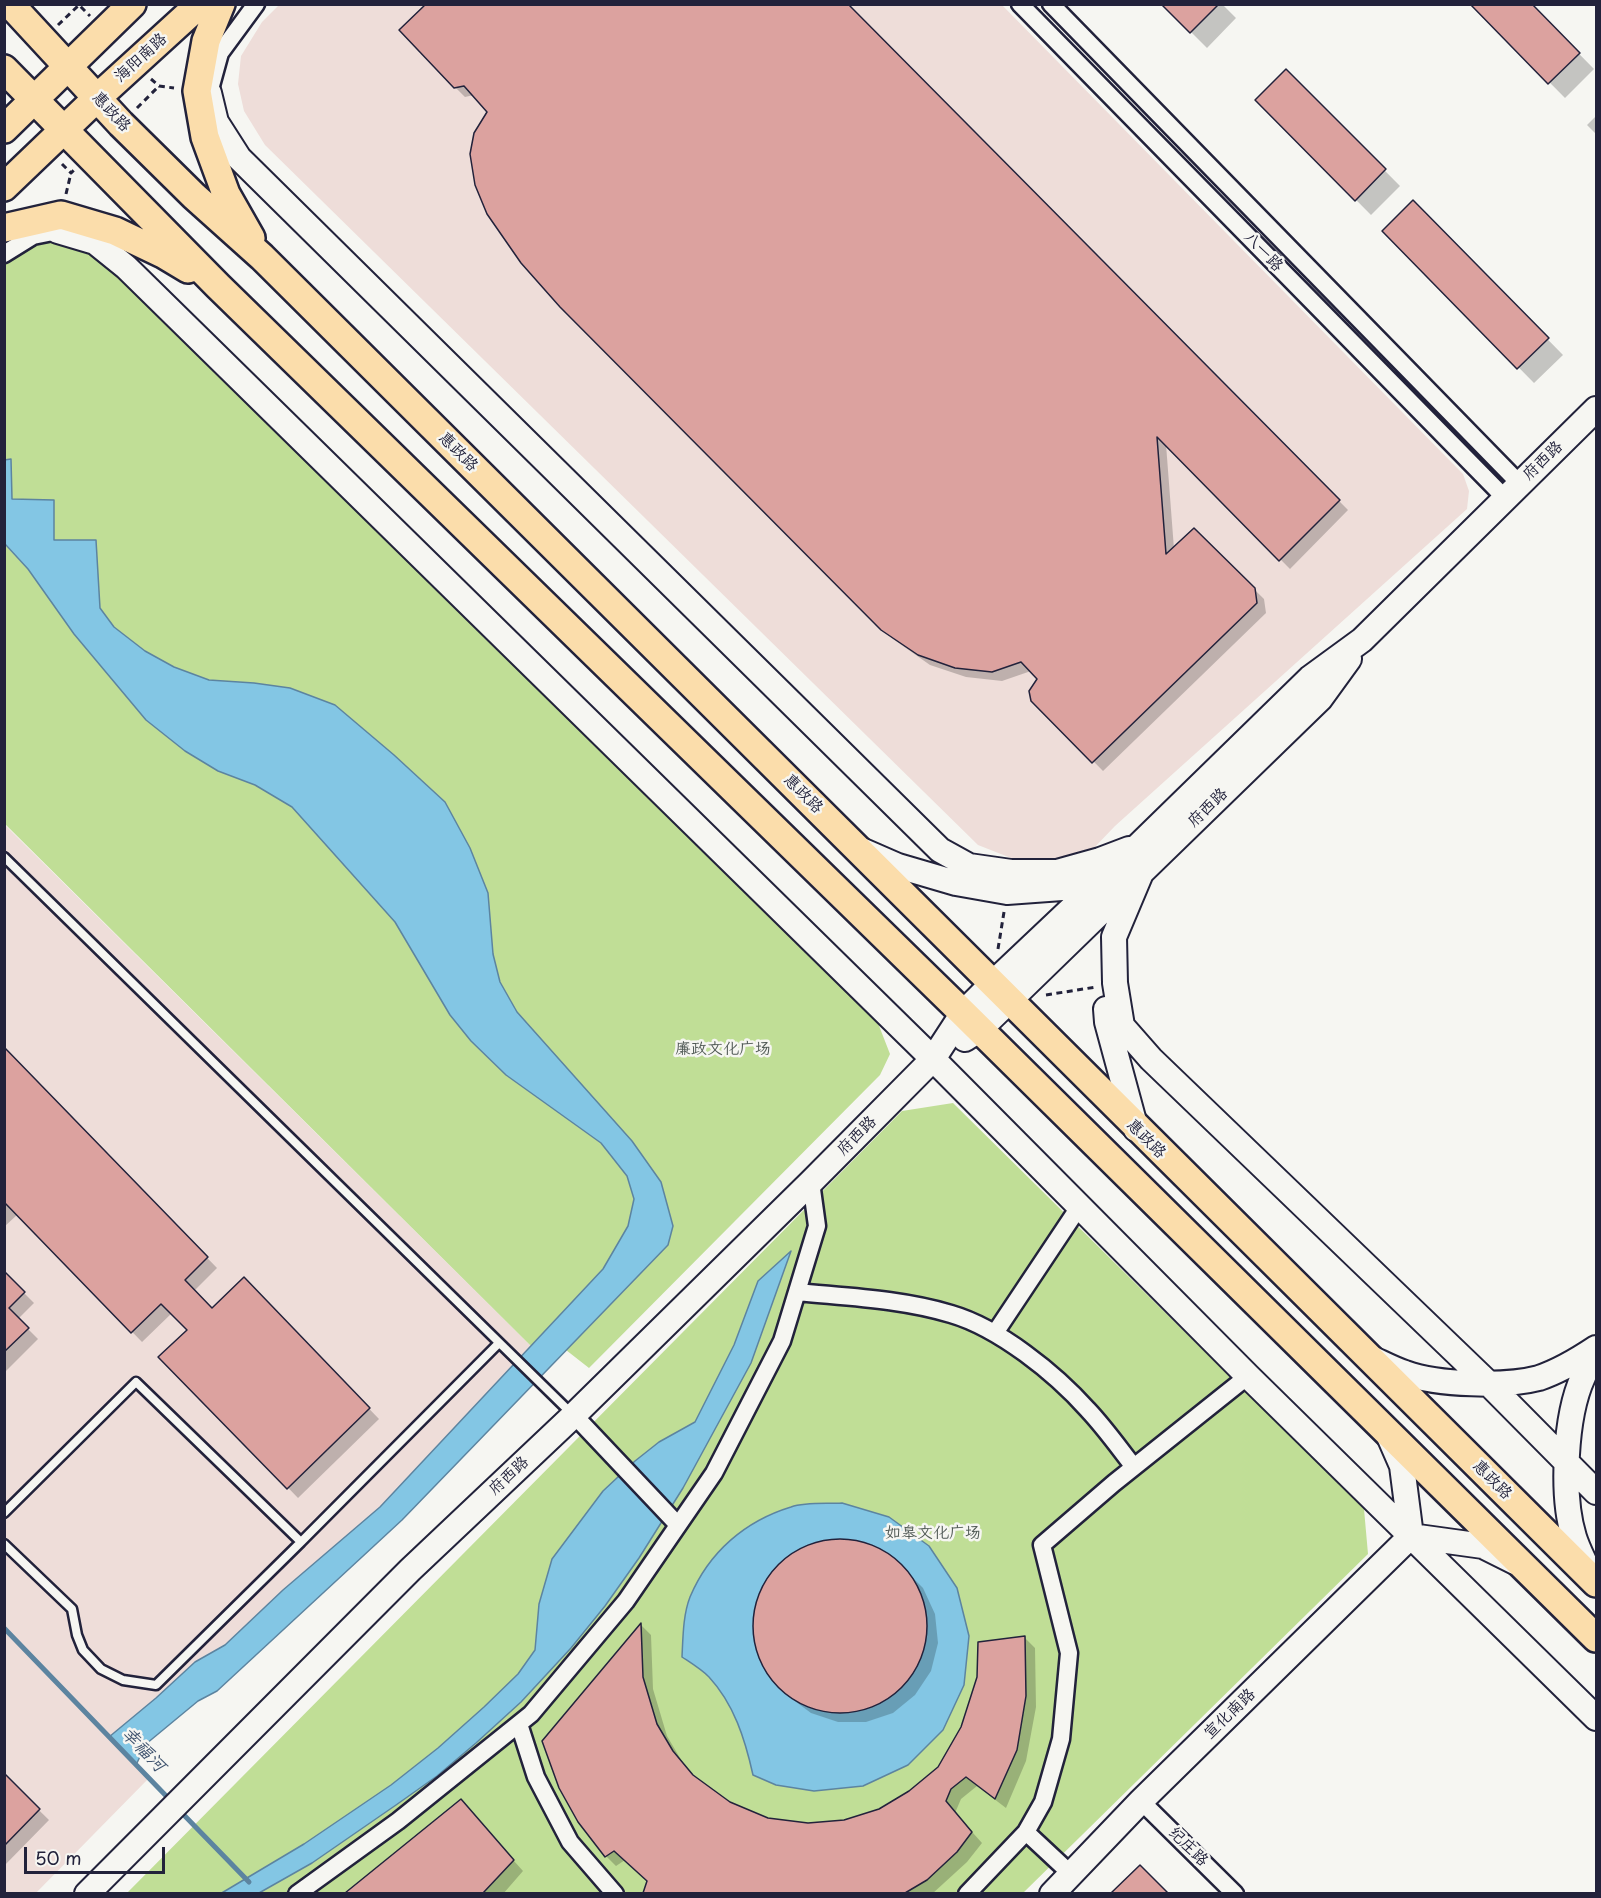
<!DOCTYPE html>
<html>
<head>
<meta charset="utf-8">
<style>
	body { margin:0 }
	#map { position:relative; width:1601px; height:1898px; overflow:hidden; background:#f6f6f2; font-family:"Playpen Sans",sans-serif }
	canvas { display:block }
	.frame { position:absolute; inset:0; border:6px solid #22223b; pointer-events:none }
	.scale { position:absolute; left:24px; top:1847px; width:141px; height:27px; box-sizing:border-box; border:3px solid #22223b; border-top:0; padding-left:8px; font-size:18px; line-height:21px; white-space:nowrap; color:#22223b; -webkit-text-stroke:4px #f6f6f2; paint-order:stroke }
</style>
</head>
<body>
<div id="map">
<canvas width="1601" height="1898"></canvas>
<div class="frame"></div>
<div class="scale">50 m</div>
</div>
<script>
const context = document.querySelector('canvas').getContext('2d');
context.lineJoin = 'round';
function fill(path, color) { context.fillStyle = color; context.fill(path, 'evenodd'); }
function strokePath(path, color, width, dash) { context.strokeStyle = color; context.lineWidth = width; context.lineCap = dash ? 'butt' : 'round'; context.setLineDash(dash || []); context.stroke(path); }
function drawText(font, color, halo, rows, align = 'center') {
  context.font = font + ' "Playpen Sans","LXGW WenKai TC",sans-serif'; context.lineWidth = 5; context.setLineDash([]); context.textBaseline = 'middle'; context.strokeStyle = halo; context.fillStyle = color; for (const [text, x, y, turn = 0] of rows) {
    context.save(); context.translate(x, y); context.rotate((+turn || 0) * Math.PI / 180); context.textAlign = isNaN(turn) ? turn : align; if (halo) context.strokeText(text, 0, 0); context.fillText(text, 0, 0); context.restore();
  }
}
const built = new Path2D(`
	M 279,5 L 1002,5 L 1463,474 L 1469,491 L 1467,509 L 1115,826 L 1092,850 L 1050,862 L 1011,858 L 978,845 L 265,145 L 244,111 L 238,84 L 241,56 L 262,22 Z
	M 4,824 L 531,1346 L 380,1507 L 283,1590 L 225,1645 L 195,1662 L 156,1698 L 109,1737 L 149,1778 L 35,1894 L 4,1893 Z`);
const green = new Path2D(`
	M 48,236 L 88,247 L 876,1018 L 890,1054 L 880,1075 L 589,1368 L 566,1350 L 668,1245 L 673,1226 L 661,1182 L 517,1012 L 500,982 L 493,954 L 445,802 L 394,755 L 335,705 L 290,688 L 254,683 L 209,680 L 174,667 L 145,651 L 114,627 L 100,608 L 96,540 L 54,540 L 12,499 L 11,459 L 4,460 L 4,263 L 19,248 Z
	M 4,544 L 28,569 L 74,634 L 146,720 L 185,751 L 218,771 L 255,785 L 292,807 L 395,922 L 450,1015 L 471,1041 L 506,1075 L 601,1143 L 627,1176 L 634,1199 L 628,1226 L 616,1248 L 603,1269 L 531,1346 L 5,824 Z
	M 953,1103 L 1364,1509 L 1368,1554 L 1023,1893 L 126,1894 L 902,1111 Z`);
const water = new Path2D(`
	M 11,459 L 12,499 L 54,500 L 54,540 L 96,540 L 100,608 L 114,627 L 145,651 L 174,667 L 209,680 L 254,683 L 290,688 L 335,705 L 394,755 L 445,802 L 470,848 L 488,893 L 493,954 L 500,982 L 517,1012 L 632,1141 L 661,1182 L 673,1226 L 668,1245 L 402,1520 L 217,1691 L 198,1701 L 146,1744 L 136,1765 L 109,1737 L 156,1698 L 195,1662 L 225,1645 L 283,1590 L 380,1507 L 603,1269 L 628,1226 L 634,1199 L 627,1176 L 601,1143 L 506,1075 L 471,1041 L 450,1015 L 395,922 L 292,807 L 255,785 L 218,771 L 185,751 L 146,720 L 74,634 L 28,569 L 5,544 L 4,460 Z
	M 791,1251 L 751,1363 L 683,1488 L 639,1558 L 605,1606 L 571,1648 L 521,1702 L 476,1743 L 437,1776 L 396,1805 L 312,1863 L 259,1893 L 220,1894 L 304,1844 L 391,1785 L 438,1748 L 484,1707 L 518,1674 L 535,1650 L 539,1604 L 552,1559 L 603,1491 L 635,1461 L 659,1442 L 695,1422 L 734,1345 L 758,1281 Z
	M 842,1503 L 889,1517 L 929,1546 L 957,1588 L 969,1636 L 964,1685 L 943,1730 L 908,1765 L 863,1786 L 814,1791 L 776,1785 L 753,1775 C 745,1739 734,1704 709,1677 C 701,1669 691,1663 682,1657 C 683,1637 683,1615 690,1597 C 709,1552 745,1521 791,1507 C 806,1502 826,1504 842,1503 Z`);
const shadow = new Path2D(`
	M 846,4 L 1348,510 L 1290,569 L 1166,444 L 1174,549 L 1194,530 L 1264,599 L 1266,613 L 1103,771 L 1033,700 L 1039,679 L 1031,671 L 1002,681 L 966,677 L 930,665 L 893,639 L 561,306 L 489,112 L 474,95 L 465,97 L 455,87 Z
	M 1163,4 L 1222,4 L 1236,18 L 1207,48 Z
	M 1472,4 L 1530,4 L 1594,69 L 1565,98 Z
	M 1286,71 L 1400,186 L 1371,215 L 1257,100 Z
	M 1596,116 L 1596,134 L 1587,125 Z
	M 1413,202 L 1563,355 L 1534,383 L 1384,231 Z
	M 4,1049 L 217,1268 L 194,1291 L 212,1310 L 244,1279 L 379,1419 L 298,1498 L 161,1357 L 189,1330 L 172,1313 L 142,1342 L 18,1214 L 4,1227 Z
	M 4,1273 L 34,1303 L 18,1319 L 38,1339 L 4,1373 Z
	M 839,1539 L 867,1543 L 892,1557 L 923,1588 L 935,1614 L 938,1643 L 931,1671 L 915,1695 L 893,1713 L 866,1722 L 838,1722 L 811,1713 L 788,1696 L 777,1685 L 762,1661 L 754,1633 L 756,1605 L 768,1579 L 786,1558 L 811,1544 Z
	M 641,1625 L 651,1635 L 653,1689 L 667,1736 L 683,1763 L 697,1780 L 729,1803 L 768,1820 L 808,1824 L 845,1822 L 879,1810 L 910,1793 L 939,1768 L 1025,1638 L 1035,1648 L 1036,1707 L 1026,1761 L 1006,1808 L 977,1786 L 961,1799 L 955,1813 L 982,1843 L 967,1862 L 932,1894 L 650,1894 L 646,1890 L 648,1881 L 625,1860 L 616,1866 L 606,1856 Z
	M 4,1776 L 49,1820 L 4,1866 Z
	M 460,1801 L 523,1871 L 503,1894 L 347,1894 Z
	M 1140,1867 L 1166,1894 L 1116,1894 L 1115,1892 Z`);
const stream = new Path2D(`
	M 4,1628 L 172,1802
	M 180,1811 L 249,1882`);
const building = new Path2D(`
	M 426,4 L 848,4 L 1340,500 L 1279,561 L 1157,437 L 1166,554 L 1194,528 L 1255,588 L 1257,603 L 1092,763 L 1031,701 L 1029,691 L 1037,679 L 1021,662 L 992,672 L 955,668 L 918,655 L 881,630 L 560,307 L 521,263 L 487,214 L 475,185 L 470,154 L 474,133 L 487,112 L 464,86 L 454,88 L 399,30 Z
	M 1161,4 L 1219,4 L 1190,33 Z
	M 1470,4 L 1532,4 L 1580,53 L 1548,84 Z
	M 1286,69 L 1386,169 L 1355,201 L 1255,100 Z
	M 1413,200 L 1549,338 L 1517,369 L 1382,231 Z
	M 4,1047 L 208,1257 L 185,1280 L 212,1308 L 244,1277 L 370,1408 L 287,1489 L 158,1357 L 187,1330 L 161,1304 L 131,1333 L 4,1202 Z
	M 4,1271 L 25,1292 L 9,1308 L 29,1328 L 4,1352 Z
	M753 1626a87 87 0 1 1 174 0a87 87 0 1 1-174 0Z
	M 641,1623 L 643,1677 L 657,1724 L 673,1751 L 693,1775 L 730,1802 L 768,1818 L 808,1823 L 844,1820 L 879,1809 L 909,1791 L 938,1767 L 961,1727 L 977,1677 L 978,1642 L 1025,1636 L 1026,1696 L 1017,1750 L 995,1799 L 966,1777 L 951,1789 L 946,1801 L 972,1832 L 957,1852 L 927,1880 L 905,1893 L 643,1893 L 647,1881 L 614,1851 L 605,1857 L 578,1822 L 559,1788 L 542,1741 Z
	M 4,1773 L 40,1809 L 4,1846 Z
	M 461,1799 L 514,1860 L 483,1893 L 345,1893 Z
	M 1140,1865 L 1168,1893 L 1111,1893 Z`);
const path = new Path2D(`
	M 58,25 L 79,5 L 90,16
	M 151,79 L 159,86 L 174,88
	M 137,108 L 159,86
	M 62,164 L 71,173 L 74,170
	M 66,194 L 71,173
	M 998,949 L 1004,912
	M 1046,995 L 1096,987`);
const lane = new Path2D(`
	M 4,857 L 572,1414
	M 4,1513 L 136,1382 L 301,1542 L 499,1343
	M 4,1544 L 72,1609 L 77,1635 L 83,1650 L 101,1669 L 123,1680 L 156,1685 L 301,1542`);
const street = new Path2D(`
	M 1020,4 L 1506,499
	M 1051,4 L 1520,484
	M 209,93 L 220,53 L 256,4
	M 4,254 L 33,236 L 58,231
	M 797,1292 C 847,1297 902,1299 951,1314 C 999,1328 1055,1373 1088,1410 C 1105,1428 1119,1448 1134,1467
	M 995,1333 L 1079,1207
	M 574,1415 L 678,1525
	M 519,1724 L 536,1777 L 570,1842 L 615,1894
	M 1141,1801 L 1235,1894
	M 1026,1832 L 1071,1874
	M 297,1894 L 398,1821 L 531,1714 L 626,1601 L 714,1473 L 782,1341 L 817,1226 L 811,1182
	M 967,1894 L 1026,1832 L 1043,1802 L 1061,1739 L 1069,1653 L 1042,1545 L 1114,1483 L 1248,1376`);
const secondary = new Path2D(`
	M 209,93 L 216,122 L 239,158 L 940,850 L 969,866 L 1011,872 L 1057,872 L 1100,860 L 1129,849
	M 58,231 L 95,242 L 126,267 L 933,1059 L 1248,1376 L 1596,1718
	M 859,849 L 898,866 L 956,883 L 1007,892 L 1062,888 L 1081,883
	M 1141,873 L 1114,937 L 1115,983 L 1122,1026 L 1151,1059 L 1489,1384 L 1596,1492
	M 1106,1009 L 1107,1022 L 1136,1129
	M 965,1039 L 979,1030 L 1009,1001 L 1320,699 L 1349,659
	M 1371,1358 C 1382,1363 1393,1369 1405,1373 C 1438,1385 1505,1387 1539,1378 C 1560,1371 1578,1360 1596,1348
	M 1388,1434 L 1402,1466 L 1411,1536
	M 1411,1536 L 1483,1546 L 1515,1562
	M 1590,1575 C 1585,1562 1578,1550 1574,1537 C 1561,1496 1565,1416 1583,1377 C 1586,1369 1592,1361 1596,1353
	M 87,1894 L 410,1570 L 574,1415 L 811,1182 L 933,1059 L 963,1013 L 992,984 L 1139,845 L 1310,678 L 1362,640 L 1596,409
	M 1052,1894 L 1141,1801 L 1411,1536`);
const primary = new Path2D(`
	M 10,4 L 121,124 L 194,196 L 262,257 C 707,699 1149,1144 1596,1583
	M 221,4 L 206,41 L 197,91 L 205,137 L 226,194 L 251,238
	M 4,69 L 218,286 L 963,1013 L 1596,1638
	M 4,129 L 132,4
	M 4,187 L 98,97 L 200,4
	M 4,228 L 61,215 L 115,231 L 163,254 L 188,269`);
const streetNames = [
	["海阳南路",141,58,-42],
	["惠政路",111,112,47],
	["八一路",1263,252,46],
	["惠政路",458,452,45],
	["府西路",1543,461,-44],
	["惠政路",803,794,45],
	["府西路",1208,808,-44],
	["府西路",857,1136,-45],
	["惠政路",1146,1139,45],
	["府西路",509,1476,-43],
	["惠政路",1492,1480,45],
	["宣化南路",1230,1714,-44],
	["纪庄路",1188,1847,44]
];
const parkNames = [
	["廉政文化广场",723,1050],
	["如皋文化广场",933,1534]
];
const waterNames = [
	["幸福河",143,1750,46]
];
fill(built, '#eeddd9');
fill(green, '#c0de96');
fill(water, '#83c6e4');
strokePath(water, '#5c84a0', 1.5);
fill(shadow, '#0003');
strokePath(stream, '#5c84a0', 5);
fill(building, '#dca29f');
strokePath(building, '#22223b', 1.5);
strokePath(lane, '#22223b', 13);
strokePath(street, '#22223b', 21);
strokePath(secondary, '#22223b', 28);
strokePath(primary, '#22223b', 32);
strokePath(path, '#22223b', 3, [6, 4.5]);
strokePath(lane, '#f6f6f2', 8);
strokePath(street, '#f6f6f2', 16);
strokePath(secondary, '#f6f6f2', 24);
strokePath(primary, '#fbddab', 27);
drawText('16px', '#22223b', '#f6f6f2', streetNames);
drawText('16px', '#515a56', '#f6f6f2', parkNames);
drawText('italic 18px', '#3f536e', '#f6f6f2', waterNames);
</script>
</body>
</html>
